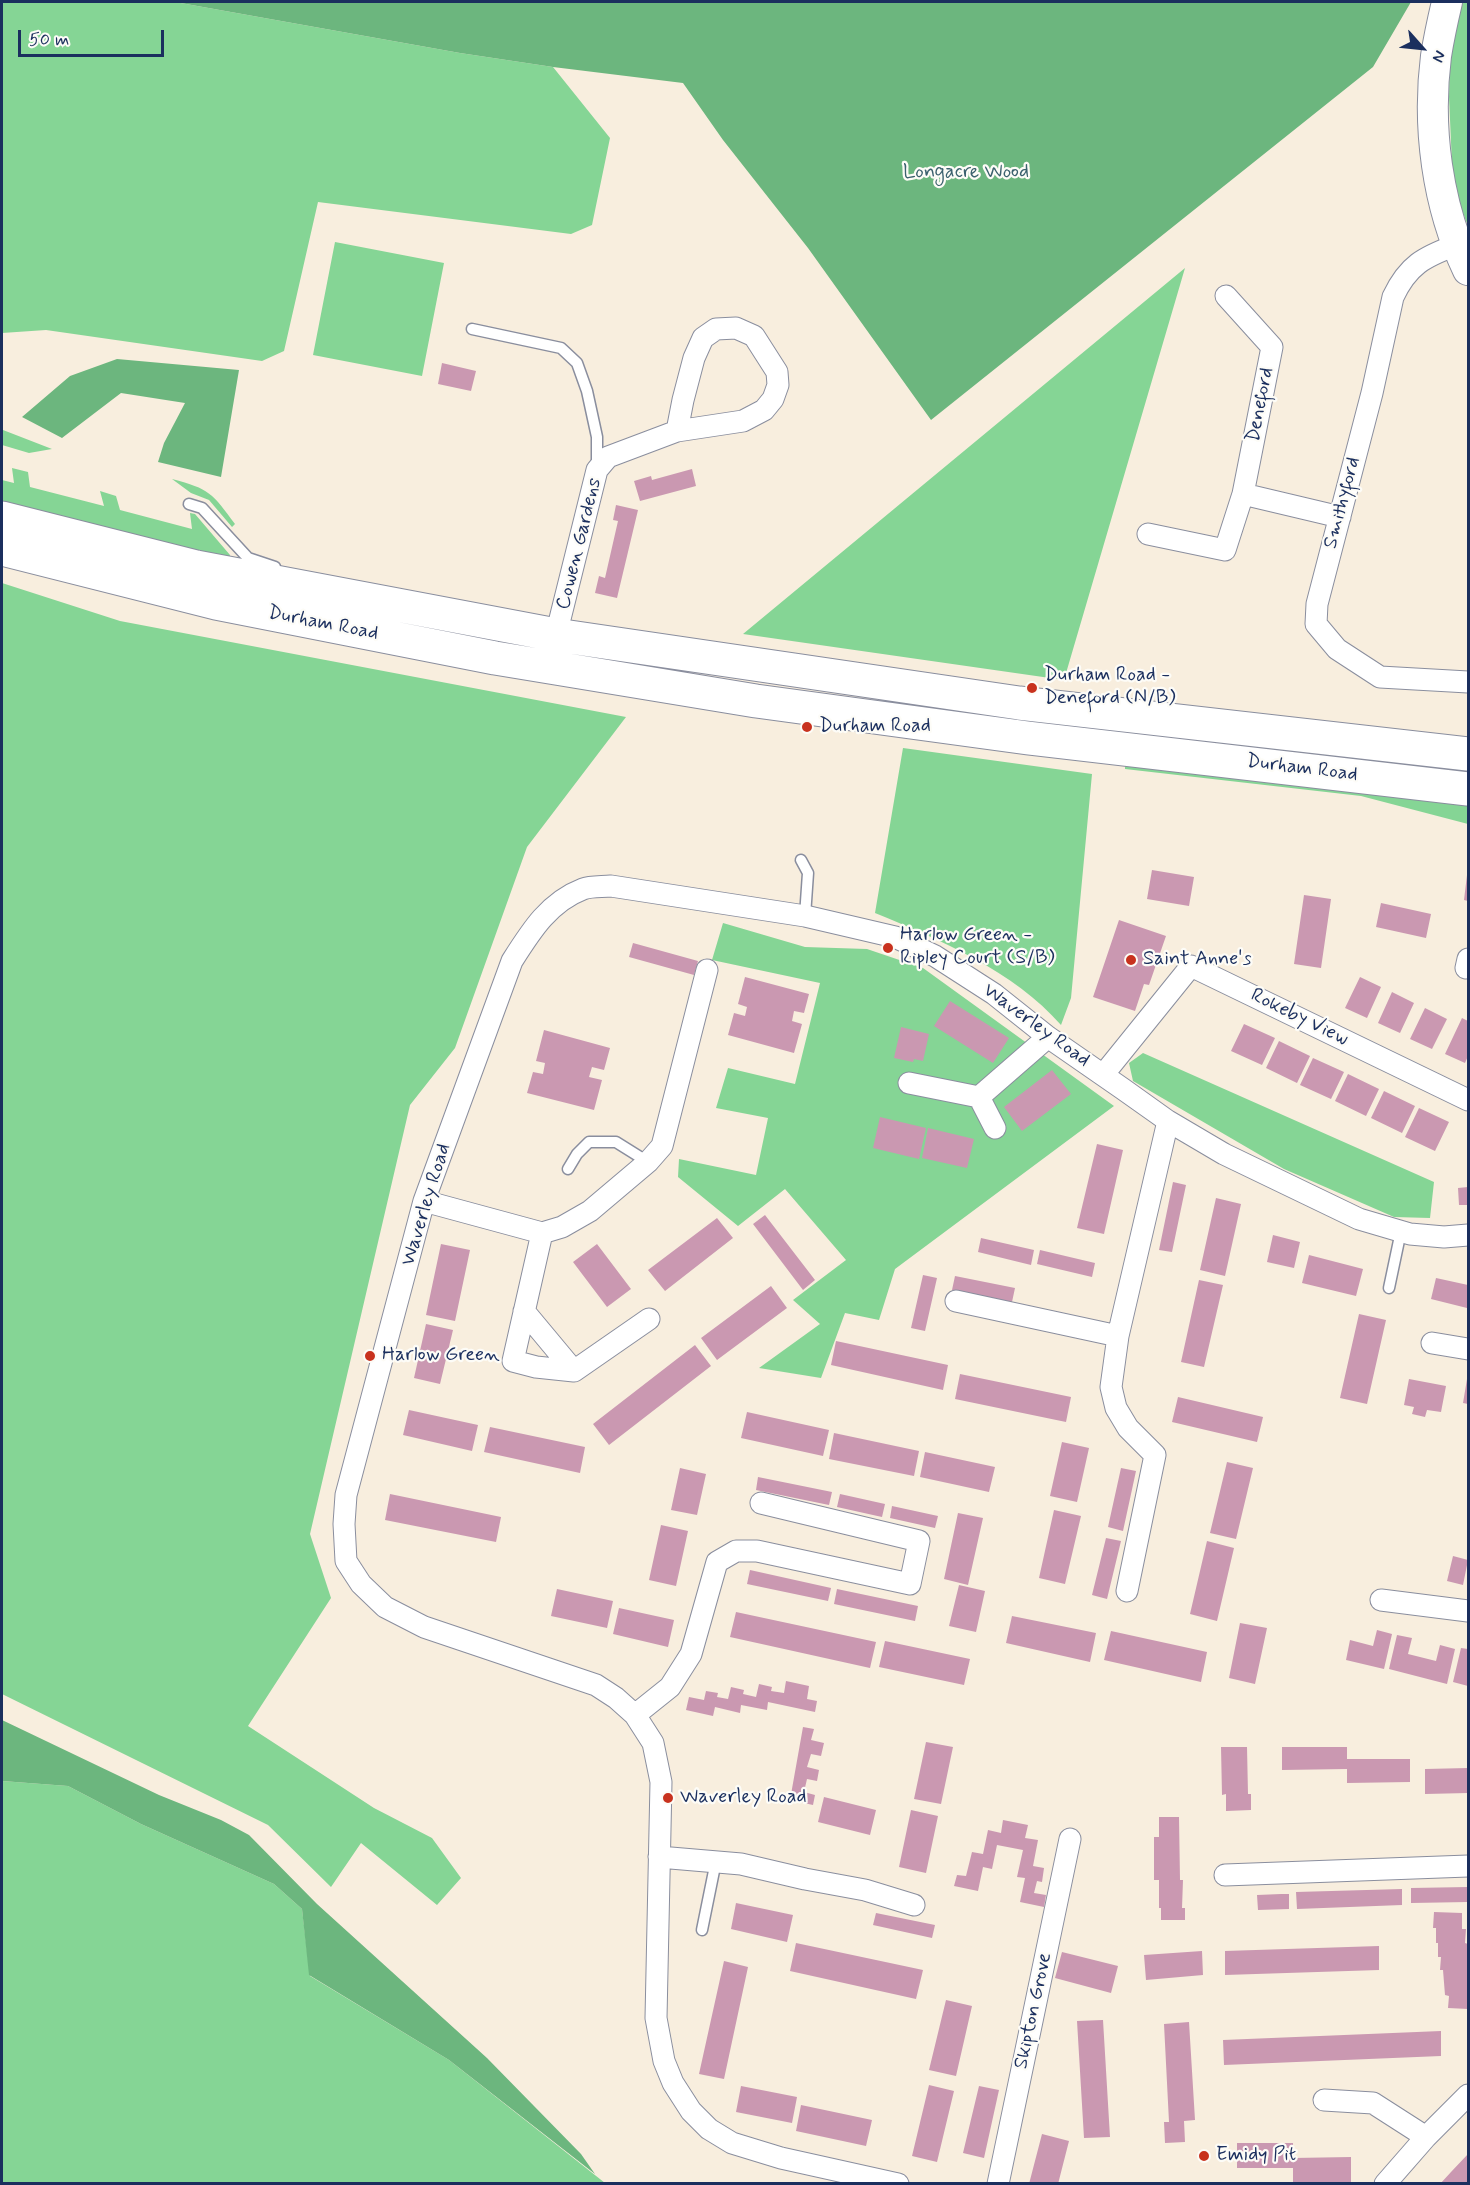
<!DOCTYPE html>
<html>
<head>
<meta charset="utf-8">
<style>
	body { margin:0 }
	#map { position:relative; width:1470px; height:2185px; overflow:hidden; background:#f8eede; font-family:Mynerve,sans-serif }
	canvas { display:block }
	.frame { position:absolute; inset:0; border:3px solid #1b2f5e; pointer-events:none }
	.north { position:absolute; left:1392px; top:18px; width:60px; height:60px; -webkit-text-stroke:4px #fdfcf7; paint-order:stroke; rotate:117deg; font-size:16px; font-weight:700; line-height:24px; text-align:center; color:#1b2f5e }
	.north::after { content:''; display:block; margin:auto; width:21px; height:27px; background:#1b2f5e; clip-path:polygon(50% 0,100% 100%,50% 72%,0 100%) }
	.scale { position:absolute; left:18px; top:30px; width:146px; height:27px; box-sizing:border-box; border:3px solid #1b2f5e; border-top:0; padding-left:8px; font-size:18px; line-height:21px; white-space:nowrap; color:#1b2f5e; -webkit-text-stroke:4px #fdfcf7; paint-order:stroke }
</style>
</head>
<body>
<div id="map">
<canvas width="1470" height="2185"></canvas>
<div class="frame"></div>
<div class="north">N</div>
<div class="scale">50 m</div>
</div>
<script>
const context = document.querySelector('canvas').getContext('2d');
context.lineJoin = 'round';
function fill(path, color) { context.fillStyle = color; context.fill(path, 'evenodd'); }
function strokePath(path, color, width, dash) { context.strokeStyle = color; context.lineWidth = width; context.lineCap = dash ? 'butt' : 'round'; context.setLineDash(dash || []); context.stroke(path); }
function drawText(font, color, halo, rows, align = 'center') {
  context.font = font + ' Mynerve,sans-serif'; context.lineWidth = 4.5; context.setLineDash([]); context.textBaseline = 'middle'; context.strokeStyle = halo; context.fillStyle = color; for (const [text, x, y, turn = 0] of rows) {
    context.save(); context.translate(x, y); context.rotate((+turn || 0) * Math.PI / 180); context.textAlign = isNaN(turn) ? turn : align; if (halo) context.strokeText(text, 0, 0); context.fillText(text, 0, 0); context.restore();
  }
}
const green = new Path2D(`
	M 2,2 L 175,2 L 460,53 L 553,67 L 610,138 L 592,225 L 571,234 L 318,202 L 284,351 L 262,361 L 46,330 L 2,333 Z
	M 1463,2 L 1468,2 L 1468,226 L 1453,187 L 1449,97 L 1450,49 Z
	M 335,242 L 444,263 L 422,376 L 313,355 Z
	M 1185,268 L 1064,680 L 743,634 Z
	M 3,430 L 52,449 L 29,453 L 2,445 Z
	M 12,468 L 28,472 L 30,487 L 104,506 L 100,491 L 116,496 L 120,510 L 192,529 L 190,513 L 195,514 L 230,555 L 229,561 L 2,505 L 2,480 L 14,483 Z
	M 172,479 C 210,489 212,493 235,524 L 232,527 L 209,500 L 191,493 Z
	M 2,583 L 120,621 L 626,717 L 527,847 L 455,1048 L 410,1105 L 310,1534 L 331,1598 L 248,1726 L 374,1808 L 432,1838 L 461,1878 L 437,1905 L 361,1843 L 331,1887 L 268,1825 L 2,1694 Z
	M 903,748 L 1092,774 L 1071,998 L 1061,1025 C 1014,971 940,940 875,913 Z
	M 1354,758 L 1468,770 L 1468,778 Z
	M 1125,762 L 1468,804 L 1468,824 L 1361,796 L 1125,769 Z
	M 723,923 L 805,947 L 867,949 L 923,968 L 1114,1106 L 895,1269 L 879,1320 L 845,1313 L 821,1378 L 759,1368 L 820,1324 L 793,1300 L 846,1260 L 785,1189 L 738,1226 L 678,1177 L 679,1159 L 756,1175 L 768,1118 L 716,1108 L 728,1068 L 795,1084 L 820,983 L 712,960 Z
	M 1143,1053 L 1434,1182 L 1430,1218 L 1394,1217 L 1284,1169 L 1133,1081 L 1129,1063 Z
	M 2,1781 L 68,1786 L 141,1824 L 274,1884 L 302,1909 L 310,1976 L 449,2060 L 605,2183 L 2,2183 Z`);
const forest = new Path2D(`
	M 175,2 L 1411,2 L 1373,67 L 931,420 L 808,248 L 723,140 L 683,83 L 553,67 L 460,53 Z
	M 117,359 L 239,370 L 221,477 L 158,462 L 164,443 L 185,403 L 121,393 L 62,438 L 22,417 L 70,376 Z
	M 2,1720 L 159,1795 L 221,1820 L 249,1835 L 317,1904 L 487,2058 L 581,2154 L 595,2174 L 449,2060 L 309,1975 L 302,1909 L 274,1884 L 141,1824 L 68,1786 L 2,1781 Z`);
const building = new Path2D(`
	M 442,363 L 476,371 L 471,391 L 438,384 Z
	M 692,469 L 696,486 L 640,501 L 634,481 L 651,476 L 652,480 Z
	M 616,505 L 638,510 L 617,598 L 595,593 L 599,576 L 605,578 L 618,521 L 613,520 Z
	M 1152,870 L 1194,877 L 1189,906 L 1147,899 Z
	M 1467,875 L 1468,876 L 1468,901 L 1464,900 Z
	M 1304,895 L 1331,899 L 1321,968 L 1294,964 Z
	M 1381,903 L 1431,914 L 1426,938 L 1376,927 Z
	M 1119,920 L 1166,936 L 1149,985 L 1144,984 L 1135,1011 L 1093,997 Z
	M 633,943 L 698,961 L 694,975 L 629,957 Z
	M 745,977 L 809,994 L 804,1013 L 794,1011 L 792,1021 L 802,1024 L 794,1053 L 728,1035 L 734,1013 L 745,1016 L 747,1007 L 738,1004 Z
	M 1360,977 L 1381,987 L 1367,1018 L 1345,1008 Z
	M 1392,992 L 1414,1003 L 1400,1033 L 1378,1023 Z
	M 950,1001 L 1009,1038 L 993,1063 L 934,1026 Z
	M 1425,1008 L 1447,1019 L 1432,1049 L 1410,1039 Z
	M 1462,1018 L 1468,1021 L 1468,1056 L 1465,1063 L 1445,1054 Z
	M 1244,1024 L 1275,1038 L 1262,1065 L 1231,1051 Z
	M 901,1027 L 929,1034 L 923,1061 L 914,1059 L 913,1062 L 894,1058 Z
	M 544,1030 L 610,1048 L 604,1070 L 592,1067 L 589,1077 L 602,1080 L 594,1110 L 527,1093 L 533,1072 L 543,1074 L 545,1063 L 536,1061 Z
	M 1279,1041 L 1310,1056 L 1297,1083 L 1266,1068 Z
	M 1313,1058 L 1344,1072 L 1331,1099 L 1300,1085 Z
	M 1052,1070 L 1071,1094 L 1022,1131 L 1004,1107 Z
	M 1348,1074 L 1379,1089 L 1366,1116 L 1335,1101 Z
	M 1384,1091 L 1415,1106 L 1402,1133 L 1371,1118 Z
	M 1419,1108 L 1449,1122 L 1435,1151 L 1405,1137 Z
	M 880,1117 L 926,1128 L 919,1159 L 873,1148 Z
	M 928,1128 L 974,1139 L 967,1168 L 922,1158 Z
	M 1097,1144 L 1123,1150 L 1104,1234 L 1077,1228 Z
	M 1173,1182 L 1186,1185 L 1172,1252 L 1159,1250 Z
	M 1468,1187 L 1468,1205 L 1459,1205 L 1458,1188 Z
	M 1216,1198 L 1241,1204 L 1225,1276 L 1200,1270 Z
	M 765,1215 L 815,1280 L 803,1290 L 753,1224 Z
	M 717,1218 L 733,1238 L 665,1291 L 648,1270 Z
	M 1273,1235 L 1300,1242 L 1294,1268 L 1267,1262 Z
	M 981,1238 L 1034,1250 L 1031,1265 L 978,1252 Z
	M 441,1244 L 470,1250 L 455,1321 L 426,1315 Z
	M 597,1244 L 631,1289 L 607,1307 L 573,1262 Z
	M 1040,1250 L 1095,1263 L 1092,1277 L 1037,1264 Z
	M 1309,1255 L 1363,1269 L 1356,1296 L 1302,1283 Z
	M 923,1275 L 937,1278 L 925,1331 L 911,1328 Z
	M 955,1276 L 1015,1288 L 1012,1302 L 952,1290 Z
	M 1436,1278 L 1468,1285 L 1467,1308 L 1431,1299 Z
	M 1199,1280 L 1223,1285 L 1204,1367 L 1181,1362 Z
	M 771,1286 L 787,1308 L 717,1360 L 701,1338 Z
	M 1359,1314 L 1386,1320 L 1367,1404 L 1340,1398 Z
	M 426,1324 L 453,1330 L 440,1384 L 414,1378 Z
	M 836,1341 L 948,1365 L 943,1390 L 831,1365 Z
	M 695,1345 L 711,1366 L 609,1445 L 593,1424 Z
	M 960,1374 L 1071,1397 L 1066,1422 L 955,1399 Z
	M 1409,1379 L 1446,1386 L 1441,1412 L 1427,1410 L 1425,1417 L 1412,1414 L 1414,1407 L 1404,1405 Z
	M 1467,1379 L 1468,1379 L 1468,1404 L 1463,1403 Z
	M 1178,1397 L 1263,1417 L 1257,1442 L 1172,1422 Z
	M 409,1410 L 478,1425 L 472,1451 L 403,1435 Z
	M 747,1412 L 829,1430 L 823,1456 L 741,1438 Z
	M 490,1427 L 585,1447 L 580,1473 L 484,1452 Z
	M 834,1433 L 919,1451 L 914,1476 L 829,1459 Z
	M 1062,1442 L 1089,1448 L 1077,1502 L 1050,1496 Z
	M 925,1452 L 995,1467 L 989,1492 L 920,1477 Z
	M 1227,1462 L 1253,1468 L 1236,1539 L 1210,1533 Z
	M 680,1468 L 706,1474 L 697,1515 L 671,1510 Z
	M 1121,1468 L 1136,1471 L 1123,1531 L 1108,1527 Z
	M 758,1477 L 832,1492 L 829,1505 L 756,1490 Z
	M 390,1494 L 501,1517 L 496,1542 L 385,1520 Z
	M 840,1494 L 885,1504 L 882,1517 L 837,1507 Z
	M 892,1506 L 938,1516 L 935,1528 L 890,1518 Z
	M 1054,1510 L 1081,1516 L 1065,1584 L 1039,1578 Z
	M 958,1513 L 983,1518 L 968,1585 L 944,1579 Z
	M 661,1525 L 688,1531 L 676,1586 L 649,1580 Z
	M 1106,1538 L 1121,1541 L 1107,1599 L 1092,1595 Z
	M 1207,1541 L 1234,1548 L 1217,1621 L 1190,1614 Z
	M 1453,1556 L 1468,1560 L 1463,1585 L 1447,1581 Z
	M 750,1570 L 831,1588 L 828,1601 L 747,1584 Z
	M 959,1585 L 985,1591 L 976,1632 L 949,1626 Z
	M 557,1589 L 613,1601 L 607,1628 L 551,1616 Z
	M 837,1589 L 918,1606 L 915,1621 L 834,1604 Z
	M 619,1608 L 674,1620 L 668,1647 L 613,1634 Z
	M 736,1612 L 876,1642 L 870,1668 L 730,1637 Z
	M 1012,1616 L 1096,1633 L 1090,1662 L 1006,1643 Z
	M 1240,1623 L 1267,1628 L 1255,1684 L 1229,1678 Z
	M 1377,1630 L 1392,1634 L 1384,1669 L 1346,1660 L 1350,1640 L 1373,1646 Z
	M 1111,1631 L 1207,1652 L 1201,1682 L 1104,1660 Z
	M 1397,1635 L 1412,1638 L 1408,1654 L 1436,1661 L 1440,1645 L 1455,1649 L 1447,1684 L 1389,1669 Z
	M 885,1641 L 970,1659 L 964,1685 L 879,1667 Z
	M 1461,1648 L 1468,1649 L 1468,1686 L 1453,1682 Z
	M 786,1681 L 809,1686 L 807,1699 L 817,1701 L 815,1712 L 768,1702 L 767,1710 L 741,1705 L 740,1713 L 715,1707 L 713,1716 L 686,1710 L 689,1697 L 704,1700 L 706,1691 L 718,1693 L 717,1697 L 728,1699 L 731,1687 L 744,1690 L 743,1694 L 756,1697 L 759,1684 L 772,1687 L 771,1691 L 784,1693 Z
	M 803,1727 L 814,1729 L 811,1740 L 824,1743 L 821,1756 L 811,1754 L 807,1767 L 819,1770 L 817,1781 L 807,1779 L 804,1792 L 815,1795 L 813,1805 L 790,1800 Z
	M 926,1742 L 953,1747 L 941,1804 L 914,1799 Z
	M 1221,1747 L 1247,1747 L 1248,1794 L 1251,1794 L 1251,1810 L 1226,1811 L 1226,1794 L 1222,1795 Z
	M 1282,1747 L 1347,1747 L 1347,1759 L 1410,1759 L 1410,1782 L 1347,1783 L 1347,1769 L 1282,1770 Z
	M 1468,1768 L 1468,1793 L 1425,1794 L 1425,1769 Z
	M 824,1797 L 876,1810 L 870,1835 L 818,1822 Z
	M 911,1810 L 938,1816 L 926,1873 L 899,1867 Z
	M 1159,1817 L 1179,1817 L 1180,1880 L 1183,1880 L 1182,1908 L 1185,1908 L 1185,1920 L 1161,1920 L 1161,1908 L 1159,1908 L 1159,1880 L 1154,1880 L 1154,1837 L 1159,1837 Z
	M 1003,1820 L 1028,1825 L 1025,1838 L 1038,1840 L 1033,1866 L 1044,1868 L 1042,1882 L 1037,1881 L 1034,1893 L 1046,1895 L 1044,1907 L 1020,1902 L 1025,1878 L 1017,1877 L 1023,1850 L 997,1845 L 992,1869 L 983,1867 L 978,1891 L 954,1886 L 957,1875 L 966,1876 L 972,1852 L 983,1854 L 988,1830 L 1001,1833 Z
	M 1468,1887 L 1468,1902 L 1411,1903 L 1411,1888 Z
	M 1402,1889 L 1402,1905 L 1297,1909 L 1296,1892 Z
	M 1281,1894 L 1289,1894 L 1289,1909 L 1258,1910 L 1257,1895 Z
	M 736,1903 L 793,1915 L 787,1942 L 731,1929 Z
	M 1434,1912 L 1462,1913 L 1462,1929 L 1466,1929 L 1465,1943 L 1468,1944 L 1468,2009 L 1448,2008 L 1449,1996 L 1445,1995 L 1443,1970 L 1440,1970 L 1441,1957 L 1438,1957 L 1438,1943 L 1436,1943 L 1436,1928 L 1433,1928 Z
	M 876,1913 L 935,1925 L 932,1938 L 873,1925 Z
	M 796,1943 L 923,1970 L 916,1999 L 790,1971 Z
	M 1379,1946 L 1379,1970 L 1225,1975 L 1225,1951 Z
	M 1202,1951 L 1203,1975 L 1146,1980 L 1144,1955 Z
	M 1062,1952 L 1118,1966 L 1111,1993 L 1055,1978 Z
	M 724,1961 L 748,1967 L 724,2079 L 699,2074 Z
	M 946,2000 L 972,2006 L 956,2076 L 929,2070 Z
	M 1103,2020 L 1110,2137 L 1084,2138 L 1077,2021 Z
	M 1189,2022 L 1195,2120 L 1184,2121 L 1185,2142 L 1165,2143 L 1164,2122 L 1169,2122 L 1164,2024 Z
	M 1441,2031 L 1441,2056 L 1224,2065 L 1223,2040 Z
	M 929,2085 L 954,2091 L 937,2162 L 912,2156 Z
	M 741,2086 L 797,2097 L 792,2123 L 736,2112 Z
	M 979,2086 L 999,2090 L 984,2158 L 963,2153 Z
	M 801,2105 L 872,2120 L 866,2146 L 796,2131 Z
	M 1042,2134 L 1069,2141 L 1058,2184 L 1029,2184 Z
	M 1237,2143 L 1293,2143 L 1293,2158 L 1351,2157 L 1351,2183 L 1293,2183 L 1293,2168 L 1237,2168 Z
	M 1468,2154 L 1468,2184 L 1440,2184 L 1451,2172 Z`);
const lane = new Path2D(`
	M 472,329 L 561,348 L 577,363 L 587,391 L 597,437 L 597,467
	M 189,504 L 202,508 L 248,558 L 275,567
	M 801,860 L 808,873 L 805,916
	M 568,1169 L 577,1154 L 589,1142 L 616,1142 L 648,1162
	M 1389,1288 L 1401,1231
	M 702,1930 L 716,1861`);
const street = new Path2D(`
	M 1456,245 C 1424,257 1408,265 1393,297 L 1372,393 L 1317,604 L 1316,624 L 1337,649 L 1380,677 L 1468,682
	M 1243,494 L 1340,517
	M 1148,534 L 1225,550 L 1243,494 L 1272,347 L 1226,296
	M 556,635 L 597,470 L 608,457 L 677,431 L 743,421 L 764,410 L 773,399 L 778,385 L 777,372 L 754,336 L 736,328 L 716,329 L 703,338 L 694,358 L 683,400 L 677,431
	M 1466,968 L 1468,959
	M 1103,1075 L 1191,966 L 1468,1100
	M 909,1083 L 979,1097 L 1048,1037
	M 979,1097 L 995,1128
	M 424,1201 L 542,1233 L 562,1227 L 590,1211 L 648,1162 L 662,1146 L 707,970
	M 542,1233 L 513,1361 L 536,1367 L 574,1371 L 649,1319
	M 956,1301 L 1118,1336
	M 524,1311 L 574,1371
	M 1432,1343 L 1468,1349
	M 1127,1591 L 1155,1455 L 1128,1428 L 1116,1408 L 1111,1387 L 1118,1336 L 1168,1121
	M 1381,1600 L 1468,1611
	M 635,1715 L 670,1687 L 691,1654 L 717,1562 L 736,1551 L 757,1551 L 910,1584 L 919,1541 L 761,1503
	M 659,1857 L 741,1864 L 805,1879 L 865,1890 L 914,1905
	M 1225,1875 L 1468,1866
	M 1324,2100 L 1373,2103 L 1426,2137
	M 898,2184 L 781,2158 L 732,2143 L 709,2129 L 691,2111 L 673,2083 L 664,2061 L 656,2018 L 661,1782 L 653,1743 L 635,1715 L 616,1698 L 596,1685 L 424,1627 L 385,1607 L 361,1584 L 346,1561 L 344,1524 L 346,1495 L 424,1201 L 512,961 C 531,931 549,902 583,889 C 591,886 602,887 611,886 L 805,916 L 895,937 L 935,956 L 994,994 L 1048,1037 L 1123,1089 L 1168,1121 L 1224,1154 L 1359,1219 L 1410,1234 L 1444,1237 L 1468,1235
	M 998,2184 L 1070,1839
	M 1385,2184 L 1426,2137 L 1468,2095`);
const secondary = new Path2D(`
	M 1447,2 C 1443,19 1439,37 1436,56 C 1427,127 1437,205 1468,270`);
const primary = new Path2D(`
	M 2,518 L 196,567 L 556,635 L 1019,703 L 1468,754
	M 2,549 L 216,603 L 495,658 L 756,701 L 1028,738 L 1468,789`);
const markers = [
	[1032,688,6,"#c8321e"],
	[807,727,6,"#c8321e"],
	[888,948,6,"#c8321e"],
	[1131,960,6,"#c8321e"],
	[370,1356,6,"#c8321e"],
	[668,1798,6,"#c8321e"],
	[1204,2156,6,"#c8321e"]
];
const parkNames = [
	["Longacre Wood",966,173]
];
const streetNames = [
	["Deneford",1261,405,-79],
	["Smithyford",1343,503,-75],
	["Cowen Gardens",580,544,-76],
	["Durham Road",323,624,11],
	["Durham Road",1302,769,7],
	["Rokeby View",1299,1018,26],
	["Waverley Road",1036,1026,36],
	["Waverley Road",427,1205,-73],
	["Skipton Grove",1034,2011,-78]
];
const poiNames = [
	["Durham Road -",1044,676],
	["Deneford (N/B)",1044,699],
	["Durham Road",819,727],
	["Harlow Green -",900,936],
	["Ripley Court (S/B)",900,959],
	["Saint Anne's",1143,960],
	["Harlow Green",382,1356],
	["Waverley Road",680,1798],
	["Emidy Pit",1216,2156]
];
fill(green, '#85d595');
fill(forest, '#6cb67e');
fill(building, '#ca98b1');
strokePath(lane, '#8a8e9e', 13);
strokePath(street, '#8a8e9e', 23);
strokePath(secondary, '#8a8e9e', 32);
strokePath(primary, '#8a8e9e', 35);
strokePath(lane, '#fff', 10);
strokePath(street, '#fff', 21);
strokePath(secondary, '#fff', 30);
strokePath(primary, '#fff', 33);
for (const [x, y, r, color] of markers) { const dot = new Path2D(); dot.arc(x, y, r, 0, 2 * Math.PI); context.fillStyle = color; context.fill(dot); strokePath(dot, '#fdfcf7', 2); }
drawText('20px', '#3b616e', '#fdfcf7', parkNames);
drawText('20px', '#1b2f5e', '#fdfcf7', streetNames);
drawText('20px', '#1b2f5e', '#fdfcf7', poiNames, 'left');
</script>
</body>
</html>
